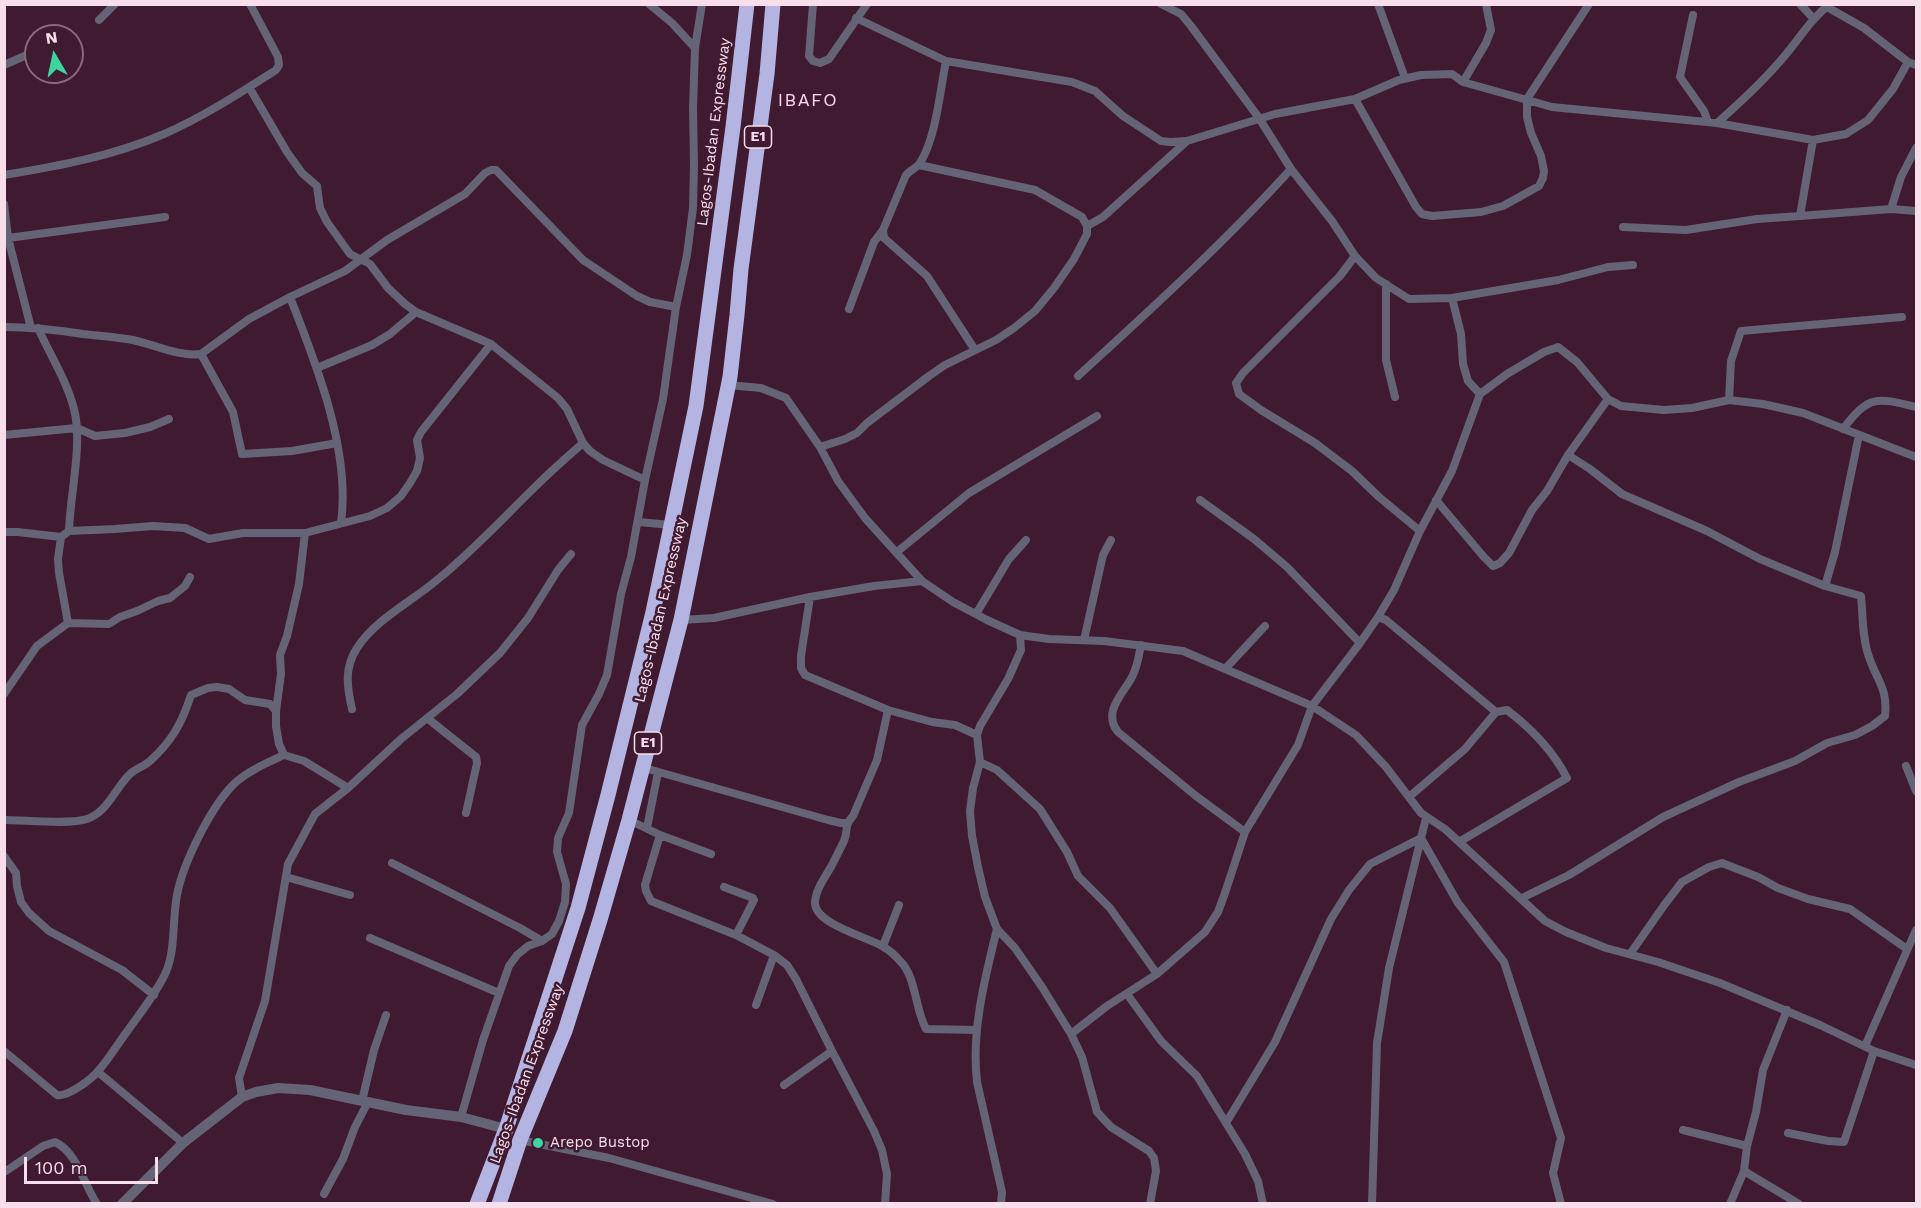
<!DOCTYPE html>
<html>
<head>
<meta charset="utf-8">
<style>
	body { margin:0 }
	#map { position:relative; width:1921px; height:1208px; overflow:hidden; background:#401a30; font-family:"Work Sans",sans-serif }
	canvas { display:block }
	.frame { position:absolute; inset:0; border:6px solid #f8deeb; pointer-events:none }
	.north { position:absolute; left:24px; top:24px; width:60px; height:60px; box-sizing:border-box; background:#401a30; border:2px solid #8a687b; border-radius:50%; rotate:351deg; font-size:16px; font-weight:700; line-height:24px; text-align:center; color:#f8deeb }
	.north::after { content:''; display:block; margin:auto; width:21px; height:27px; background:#40d4a1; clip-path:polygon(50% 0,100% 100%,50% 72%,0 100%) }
	.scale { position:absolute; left:24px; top:1157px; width:134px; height:27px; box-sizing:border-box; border:3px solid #f8deeb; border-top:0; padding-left:8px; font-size:18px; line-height:21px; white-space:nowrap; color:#f8deeb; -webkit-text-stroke:4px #401a30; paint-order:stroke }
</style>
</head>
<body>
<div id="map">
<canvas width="1921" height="1208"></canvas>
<div class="frame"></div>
<div class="north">N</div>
<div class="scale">100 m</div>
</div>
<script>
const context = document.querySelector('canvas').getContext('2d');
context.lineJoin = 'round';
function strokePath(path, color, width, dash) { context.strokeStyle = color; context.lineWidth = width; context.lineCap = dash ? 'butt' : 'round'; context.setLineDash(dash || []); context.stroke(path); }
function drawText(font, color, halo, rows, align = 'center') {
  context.font = font + ' "Work Sans",sans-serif'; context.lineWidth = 5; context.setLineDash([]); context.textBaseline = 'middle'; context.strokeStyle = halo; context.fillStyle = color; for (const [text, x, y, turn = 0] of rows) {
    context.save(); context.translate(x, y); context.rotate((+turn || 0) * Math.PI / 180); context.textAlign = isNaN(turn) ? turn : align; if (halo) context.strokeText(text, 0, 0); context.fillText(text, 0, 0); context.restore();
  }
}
const minor = new Path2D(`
	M 649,4 L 672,23 L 695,48
	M 813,4 L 809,56 L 813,61 L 820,63 L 829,59 L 867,4
	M 1378,4 L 1405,78
	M 1800,4 L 1813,18
	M 1827,7 L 1864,28 L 1908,62 L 1916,65
	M 1693,15 L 1680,77 L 1704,111 L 1708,122
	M 856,18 L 946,61 L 1072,82 L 1095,91 L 1123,116 L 1161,141 L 1170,142 L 1187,141 L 1275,114 L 1355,99 L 1399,80 L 1421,75 L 1452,74 L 1463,82 L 1552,107 L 1717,123 L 1813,140 L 1846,134 L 1868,120 L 1893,89 L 1908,62
	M 99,20 L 115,4
	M 946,61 C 940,91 936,138 920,163 C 917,168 910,170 906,175 L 883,230 L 884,238 L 927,276 L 975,350
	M 4,65 L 36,51
	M 1463,82 L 1486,43 L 1491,30 L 1486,4
	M 249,87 L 287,152 L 302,173 L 317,186 L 320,208 L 327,222 L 350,254 L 370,264 L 388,288 L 405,304 L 416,312 L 491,344 L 558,398 L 567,409 L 583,443 L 590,451 L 603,460 L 645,480
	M 1355,99 L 1416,207 L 1422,214 L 1432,216 L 1481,212 L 1503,206 L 1539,186 L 1543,178 L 1544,171 L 1541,156 L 1531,133 L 1527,117 L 1527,99 L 1589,4
	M 1717,123 C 1742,101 1766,79 1787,53 C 1801,36 1812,18 1830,4
	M 1291,169 L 1332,221 L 1355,256 L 1376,278 L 1409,299 L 1452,298 L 1558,280 L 1608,267 L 1633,265
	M 4,175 C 59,166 113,156 164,134 C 203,117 240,93 276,70 L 279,65 L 278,57 L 250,4
	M 4,204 L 8,238 L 31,328
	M 1891,209 L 1901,177 L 1916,148
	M 1800,216 L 1813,140
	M 1087,226 L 1103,217 L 1187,141
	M 1623,227 L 1686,230 L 1757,219 L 1800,216 L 1891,209 L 1916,211
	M 8,238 L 165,217
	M 1355,256 L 1340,276 L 1243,373 L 1236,383 L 1239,394 L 1261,410 L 1315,443 L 1352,471 L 1379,497 L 1420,531
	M 1386,284 L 1386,360 L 1395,397
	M 290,297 C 316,363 351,451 341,523
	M 1452,298 L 1461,334 L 1463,364 L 1468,381 L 1480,394
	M 849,309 L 874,242 L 883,230
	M 4,327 C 31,327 57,330 83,334 C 100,336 117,337 133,340 C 155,345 180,357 201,354 L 249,319 L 290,297 L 345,271 L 387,240 L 465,194 L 485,173 L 491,170 L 496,170 L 583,260 L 637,296 L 650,302 L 676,307
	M 38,328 C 50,355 67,381 74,409 C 83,443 70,495 69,531
	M 201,354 L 233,412 L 242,454 L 292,451 L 337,443
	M 317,368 L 372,345 L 390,334 L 416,312
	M 1078,376 C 1151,309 1224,243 1291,169 L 1259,118 L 1191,26 L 1181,14 L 1161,4
	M 728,385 L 761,388 L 786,398 L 820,447 L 838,481 L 865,518 L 922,581 L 953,602 L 987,620 L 1020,635 L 1049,639 L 1104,641 L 1183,651 L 1312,706 L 1356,735 L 1386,767 L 1421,813 L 1445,829 L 1545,921 L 1566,932 L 1606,948 L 1658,962 L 1720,983 L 1820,1025 L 1874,1051 L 1916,1065
	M 1729,400 L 1731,361 L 1741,331 L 1902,317
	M 1843,429 C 1869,395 1876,397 1916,407
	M 4,435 L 77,428 L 95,436 L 125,433 L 150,427 L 169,419
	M 820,447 L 845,439 L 857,433 L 867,423 L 929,376 L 945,365 L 996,340 L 1014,328 L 1035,311 L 1054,288 L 1074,259 L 1087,234 L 1087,226 L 1082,217 L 1035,190 L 919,165
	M 1200,500 L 1254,539 L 1287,567 L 1360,643 L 1378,617 L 1386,620 L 1496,712 L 1465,749 L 1409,797
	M 1436,500 L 1483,556 L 1493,566 L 1500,563 L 1509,553 L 1532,510 L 1547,491 L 1568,455 L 1608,399
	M 639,522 L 671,525
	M 4,532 L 18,532 L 61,537
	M 305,533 L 299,584 L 287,636 L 280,655 L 281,674 L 276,711 L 276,726 L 279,744 L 284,755 L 304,761 L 348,788
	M 897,552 L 969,493 L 1097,416
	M 1825,586 L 1835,552 L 1859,435
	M 810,597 L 801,656 L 801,668 L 805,675 L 888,710 L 932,722 L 955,725 L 977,735
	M 976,614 L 1009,559 L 1026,540
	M 1378,617 L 1394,590 L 1420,531 L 1452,471 L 1480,394 L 1507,374 L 1544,352 L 1558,347 L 1577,362 L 1608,399 L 1621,406 L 1664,410 L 1692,408 L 1729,400 L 1763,404 L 1803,413 L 1916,457
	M 681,620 L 714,618 L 810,597 L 874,586 L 922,581
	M 68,623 L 59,573 L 58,559 L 61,537 L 69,531 L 115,529 L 153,526 L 185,528 L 209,539 L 243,533 L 305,533 L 370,516 L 387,508 L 401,496 L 410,483 L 417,471 L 420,458 L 417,440 L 421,432 L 491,344
	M 1020,635 L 1021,650 L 1008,679 L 980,726 L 977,735 L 980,762 L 973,788 L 970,811 L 972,836 L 978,867 L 985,897 L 997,929 L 1015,948 L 1042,987 L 1071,1034 L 1082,1057 L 1097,1112 L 1111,1127 L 1149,1151 L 1154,1158 L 1156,1171 L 1150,1204
	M 1084,640 L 1103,555 L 1111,540
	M 1141,645 C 1139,656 1137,668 1132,677 C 1123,694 1102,712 1118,732 L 1196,796 L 1245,832
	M 1226,668 L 1265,626
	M 4,694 L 37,646 L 68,623 L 109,624 L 120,617 L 137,611 L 158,601 L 170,598 L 185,586 L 190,577
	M 352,709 C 347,687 344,668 357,648 C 376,619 411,602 437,580 C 473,551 503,518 536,486 C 551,471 567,457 583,443
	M 888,710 L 877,760 L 853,816 C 843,827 849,829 844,841 C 840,849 836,857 832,865 C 826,876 815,890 815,903 C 815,924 867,937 882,946 C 889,950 895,955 900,961 C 916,976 915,1009 926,1029 L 977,1030
	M 427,718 L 476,757 L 477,763 L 466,813
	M 980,762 L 997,770 L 1040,809 L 1067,852 L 1078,876 L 1110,908 L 1157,974
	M 1906,766 L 1916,791
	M 641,767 L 828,820 L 841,823 L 847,823
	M 4,820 C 25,820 70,825 87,819 C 107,812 114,791 128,776 C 134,769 143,767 150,761 C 172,741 182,723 191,695 L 208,688 L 217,687 L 229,689 L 245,700 L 270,704 L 276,711
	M 629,820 L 660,835 L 711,854
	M 647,828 L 658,772
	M 660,835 L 645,885 L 646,891 L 651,901 L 736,935 L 774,955 L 787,965 L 796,979 L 832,1051 L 874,1131 L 882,1150 L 887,1174 L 885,1204
	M 1459,842 L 1567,778 C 1553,751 1532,729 1507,710 L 1496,712
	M 4,856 L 16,873 L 17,886 L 21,902 L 29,913 L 49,931 L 122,970 L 154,995
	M 392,863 L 520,928 L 542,941
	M 286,877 L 350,895
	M 724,887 L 753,898 L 754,900 L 736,935
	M 1522,898 L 1569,875 L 1663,817 L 1739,782 L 1795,761 L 1827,743 L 1855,735 L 1872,726 L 1885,716 C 1888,688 1877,681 1869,657 C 1862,638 1863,616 1861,596 L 1825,586 L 1760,559 L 1707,531 L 1622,494 L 1590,469 L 1568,455
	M 997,929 C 985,978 971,1031 977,1082 L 1002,1192 L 1001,1204
	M 370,938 L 499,993
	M 883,946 L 899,905
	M 1630,954 L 1665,904 L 1682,882 L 1709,867 L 1722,863 L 1758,877 L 1778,888 L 1808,899 L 1850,909 L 1907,949
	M 1127,994 L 1161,1041 L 1197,1076 L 1245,1154 L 1258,1181 L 1263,1204
	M 756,1005 L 774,955
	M 1071,1034 L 1107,1006 L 1157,974 L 1205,932 L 1218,912 L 1225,893 L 1245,832 L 1298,745 L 1312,706 L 1360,643
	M 1865,1046 L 1916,930
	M 4,1051 L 57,1095 C 68,1097 92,1079 99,1070 C 109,1059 117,1045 126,1033 C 140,1013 156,994 166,972 C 176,948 172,920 177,895 C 183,863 212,804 236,782 C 250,770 267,763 284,755
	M 98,1072 L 183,1143
	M 784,1085 L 832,1051
	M 242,1097 L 239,1078 L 265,1001 L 288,864 L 315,814 L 348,788 L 401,739 L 457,694 L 500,653 L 528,618 L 558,570 L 571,554
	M 362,1101 L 374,1050 L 386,1015
	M 461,1117 L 483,1040 L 509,966 L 517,955 L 528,946 L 542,941 L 552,934 L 559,921 L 565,902 L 566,884 L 557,852 L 558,838 L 569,813 L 582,725 L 599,694 L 607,675 L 621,594 L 631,557 L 645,480 L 663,399 L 676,307 L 687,255 L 693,208 L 694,165 L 693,108 L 695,48 L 702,4
	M 1226,1123 L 1275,1042 L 1331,919 L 1349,890 L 1370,864 L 1421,838 L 1458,903 L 1504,962 L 1561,1138 L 1553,1173 L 1561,1204
	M 1683,1130 L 1747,1146
	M 1788,1133 L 1828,1141 L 1844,1142 L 1874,1051
	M 520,1140 L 609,1158 L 773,1204
	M 6,1171 L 43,1146 L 55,1142 C 77,1152 84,1185 97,1204
	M 1744,1171 L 1799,1204
	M 324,1194 L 343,1159 L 355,1127 L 368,1102
	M 1372,1204 L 1377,1043 L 1389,968 L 1426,818
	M 1730,1204 L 1744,1171 L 1747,1146 L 1756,1112 L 1763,1070 L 1787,1010`);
const tertiary = new Path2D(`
	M 122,1204 L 183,1143 L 242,1097 L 256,1092 L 278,1088 L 310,1090 L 406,1110 L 461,1117 L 506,1129`);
const motorway = new Path2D(`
	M 477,1204 L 506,1129 L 578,908 L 608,795 L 653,612 L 696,406 L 733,127 L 747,4
	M 499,1204 L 520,1140 L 565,1031 L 600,920 L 629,820 L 681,620 L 730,377 L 737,315 L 741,269 L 767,74 L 773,4`);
const markers = [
	[538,1143,6,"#40d4a1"]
];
const shields = [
	[758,137,27],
	[648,743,27]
];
const shieldNames = [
	["E1",758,137],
	["E1",648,743]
];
const streetNames = [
	["Lagos-Ibadan Expressway",714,132,-83],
	["Lagos-Ibadan Expressway",661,610,-77],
	["Lagos-Ibadan Expressway",527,1074,-70]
];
const poiNames = [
	["Arepo Bustop",550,1143]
];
const quarterNames = [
	["IBAFO",808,101]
];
strokePath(minor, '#646476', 8);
strokePath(tertiary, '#646476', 10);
strokePath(motorway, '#b4b4e2', 15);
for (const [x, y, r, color] of markers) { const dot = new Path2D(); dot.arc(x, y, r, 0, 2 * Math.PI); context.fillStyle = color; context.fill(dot); strokePath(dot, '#401a30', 2); }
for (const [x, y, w] of shields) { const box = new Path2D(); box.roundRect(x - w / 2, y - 11, w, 22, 4.5); context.fillStyle = '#401a30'; context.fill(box); strokePath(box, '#f8deeb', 1.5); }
drawText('bold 14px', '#f8deeb', null, shieldNames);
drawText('15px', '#f8deeb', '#401a30', streetNames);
drawText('15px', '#f8deeb', '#401a30', poiNames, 'left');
context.letterSpacing = '1.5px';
drawText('18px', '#ffd6eb', '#401a30', quarterNames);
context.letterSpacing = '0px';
</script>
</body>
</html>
